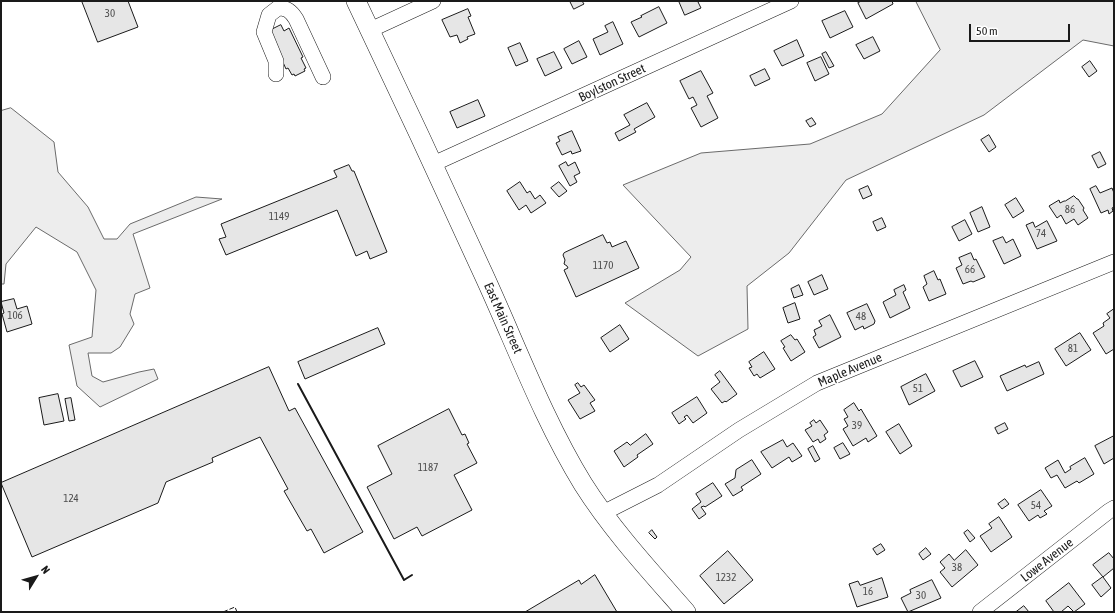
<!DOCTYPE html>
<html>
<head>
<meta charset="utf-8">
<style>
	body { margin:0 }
	#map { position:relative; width:1115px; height:613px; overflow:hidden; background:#fff; font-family:"Asap Condensed",sans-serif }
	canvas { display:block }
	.frame { position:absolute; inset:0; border:2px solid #1a1a1a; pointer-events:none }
	.north { position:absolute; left:16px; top:557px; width:40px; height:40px; -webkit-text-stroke:3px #fff; paint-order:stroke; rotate:53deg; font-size:11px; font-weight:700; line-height:16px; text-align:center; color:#1a1a1a }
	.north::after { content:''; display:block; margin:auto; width:14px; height:18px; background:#1a1a1a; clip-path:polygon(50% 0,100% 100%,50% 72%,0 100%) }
	.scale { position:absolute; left:969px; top:24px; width:101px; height:18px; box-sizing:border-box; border:2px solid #1a1a1a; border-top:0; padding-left:5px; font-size:12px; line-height:14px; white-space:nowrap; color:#1a1a1a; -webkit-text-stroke:3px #fff; paint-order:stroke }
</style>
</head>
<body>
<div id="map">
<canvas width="1115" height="613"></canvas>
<div class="frame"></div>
<div class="north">N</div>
<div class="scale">50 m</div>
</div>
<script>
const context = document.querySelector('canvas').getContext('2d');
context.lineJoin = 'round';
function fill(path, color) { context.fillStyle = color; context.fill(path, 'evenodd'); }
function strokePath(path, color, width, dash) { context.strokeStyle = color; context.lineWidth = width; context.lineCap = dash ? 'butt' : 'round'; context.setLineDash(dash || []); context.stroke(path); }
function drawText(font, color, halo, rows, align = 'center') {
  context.font = font + ' "Asap Condensed",sans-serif'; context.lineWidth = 3; context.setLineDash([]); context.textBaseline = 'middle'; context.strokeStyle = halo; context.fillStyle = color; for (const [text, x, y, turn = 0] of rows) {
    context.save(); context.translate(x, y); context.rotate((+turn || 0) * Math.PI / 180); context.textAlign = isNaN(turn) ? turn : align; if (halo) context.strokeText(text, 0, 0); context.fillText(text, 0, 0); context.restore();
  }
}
const green = new Path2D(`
	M 916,1 L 1114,1 L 1114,46 L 1083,40 L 984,115 L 846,180 L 789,253 L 747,286 L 748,329 L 698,356 L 625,303 L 680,270 L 691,257 L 623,185 L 701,153 L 810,144 L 882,114 L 940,50 Z
	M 11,108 L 54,142 L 58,172 L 88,207 L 104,239 L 117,239 L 130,224 L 196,197 L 222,199 L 133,234 L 150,288 L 135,294 L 130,314 L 134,324 L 120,347 L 111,353 L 88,353 L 92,376 L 103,382 L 139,372 L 154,369 L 158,379 L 100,407 L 77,386 L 69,345 L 92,337 L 96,290 L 77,252 L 36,227 L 6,264 L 4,284 L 1,284 L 1,111 Z`);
const building = new Path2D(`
	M 82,1 L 128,1 L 138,27 L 98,42 Z
	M 570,1 L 582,1 L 584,4 L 574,9 Z
	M 679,1 L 701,1 L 698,2 L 701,8 L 685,15 Z
	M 862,1 L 892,1 L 893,4 L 866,19 L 858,3 Z
	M 659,7 L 667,23 L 639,37 L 631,22 L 642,17 L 641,16 Z
	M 468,9 L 471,16 L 468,17 L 475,34 L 467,37 L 468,39 L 460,43 L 457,35 L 450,37 L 442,20 Z
	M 845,11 L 853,27 L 830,38 L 822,21 Z
	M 613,22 L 623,44 L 600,55 L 593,39 L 608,32 L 605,26 Z
	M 281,25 L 284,31 L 289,28 L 303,57 L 301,58 L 306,68 L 304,69 L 305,71 L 295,76 L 294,74 L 292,75 L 288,68 L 286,69 L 269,31 Z
	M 873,37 L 880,51 L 864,59 L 856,45 Z
	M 797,40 L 804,56 L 782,66 L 774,51 Z
	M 579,41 L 587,57 L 572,64 L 564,49 Z
	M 520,43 L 528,61 L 516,66 L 508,48 Z
	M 554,52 L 562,68 L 545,76 L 537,59 Z
	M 826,52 L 834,66 L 829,68 L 822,54 Z
	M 821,57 L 829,74 L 815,81 L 807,63 Z
	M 1090,61 L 1097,71 L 1089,77 L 1082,67 Z
	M 765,69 L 770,79 L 755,86 L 750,76 Z
	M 701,71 L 713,93 L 707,96 L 718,118 L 701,127 L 691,108 L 697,105 L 693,97 L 689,99 L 680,81 Z
	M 478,100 L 485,116 L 457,128 L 450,112 Z
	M 647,103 L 655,117 L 634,129 L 636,132 L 619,141 L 615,133 L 630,125 L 624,115 Z
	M 812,118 L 816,124 L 810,127 L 806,121 Z
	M 572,131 L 581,151 L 572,154 L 571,151 L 562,155 L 556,143 L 560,141 L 558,137 Z
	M 989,135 L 996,147 L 989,152 L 981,140 Z
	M 1100,152 L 1106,164 L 1098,168 L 1092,156 Z
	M 566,162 L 568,166 L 575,162 L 580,173 L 574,176 L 577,182 L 570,186 L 559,166 Z
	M 349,165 L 352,171 L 354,171 L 387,252 L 370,259 L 367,251 L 356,256 L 337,210 L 226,255 L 219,239 L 226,237 L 221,224 L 337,177 L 334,171 Z
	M 520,182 L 527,193 L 530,191 L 535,199 L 540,195 L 546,203 L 531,213 L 526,205 L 519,210 L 507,191 Z
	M 559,182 L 567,191 L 559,197 L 551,188 Z
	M 868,186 L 872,195 L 863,199 L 859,190 Z
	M 1096,186 L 1100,193 L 1112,188 L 1114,193 L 1114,207 L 1112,208 L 1113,211 L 1109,214 L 1108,210 L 1101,213 L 1090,189 Z
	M 1074,196 L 1077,199 L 1078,199 L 1084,208 L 1083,210 L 1088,218 L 1078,225 L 1074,219 L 1066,224 L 1061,215 L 1057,218 L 1049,206 L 1059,200 L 1060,203 L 1064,201 L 1065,201 Z
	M 1016,198 L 1024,211 L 1013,218 L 1005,205 Z
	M 982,207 L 990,227 L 978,232 L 970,213 Z
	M 882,218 L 886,227 L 877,231 L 873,222 Z
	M 965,220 L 972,234 L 959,241 L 952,227 Z
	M 1047,221 L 1057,241 L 1037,249 L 1026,225 L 1033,222 L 1035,227 Z
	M 603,235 L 607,243 L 610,242 L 612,247 L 626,241 L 639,268 L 576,297 L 564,270 L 568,268 L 567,266 L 564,264 L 565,260 L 563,255 L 564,253 Z
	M 1003,237 L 1006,243 L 1013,239 L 1021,256 L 1004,264 L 993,241 Z
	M 971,253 L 974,260 L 976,259 L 985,277 L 973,282 L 971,281 L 963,284 L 956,268 L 962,265 L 959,258 Z
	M 934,271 L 938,280 L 940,279 L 946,294 L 929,301 L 923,287 L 927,284 L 924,276 Z
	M 822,275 L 828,289 L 814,295 L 808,282 Z
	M 799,285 L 803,295 L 794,298 L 791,289 Z
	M 904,285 L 906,290 L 903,292 L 910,308 L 890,318 L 883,302 L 896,295 L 894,290 Z
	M 14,299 L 17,309 L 27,306 L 32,324 L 7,332 L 2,314 L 4,313 L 1,302 Z
	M 795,303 L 800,319 L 788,323 L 783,308 Z
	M 867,304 L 875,321 L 874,324 L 864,329 L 863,326 L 855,330 L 847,313 Z
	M 1114,309 L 1114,349 L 1106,354 L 1093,333 L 1104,326 L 1103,323 L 1110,318 L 1107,314 Z
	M 830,315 L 841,337 L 819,348 L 813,337 L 816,335 L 814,330 L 822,326 L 819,321 Z
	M 620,325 L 629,339 L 610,352 L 601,338 Z
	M 378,328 L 385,344 L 305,379 L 298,362 Z
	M 1080,333 L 1091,350 L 1066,366 L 1055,349 Z
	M 791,335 L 795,340 L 797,339 L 805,352 L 791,361 L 783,348 L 785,347 L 781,341 Z
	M 764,352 L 775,369 L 760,378 L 757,374 L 754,376 L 749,368 L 752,367 L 749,362 Z
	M 975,361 L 983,377 L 961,387 L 953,371 Z
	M 1039,362 L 1044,374 L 1007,391 L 1000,376 L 1025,365 L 1026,367 Z
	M 269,367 L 289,411 L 295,408 L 363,532 L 324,553 L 311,529 L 307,531 L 284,491 L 288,489 L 260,437 L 212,458 L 213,462 L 166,482 L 158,503 L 32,557 L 1,483 Z
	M 720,371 L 737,394 L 726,402 L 725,401 L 722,403 L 711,389 L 720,382 L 715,375 Z
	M 926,374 L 935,391 L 909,405 L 901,387 Z
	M 578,383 L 581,387 L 584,385 L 595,400 L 590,403 L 595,411 L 580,419 L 568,400 L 580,393 L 575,385 Z
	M 58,394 L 64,421 L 44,425 L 39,398 Z
	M 697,397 L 707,413 L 693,423 L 687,415 L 684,417 L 686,419 L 679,424 L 672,413 Z
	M 71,398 L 75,420 L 69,421 L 65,399 Z
	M 854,403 L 859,411 L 861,409 L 877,436 L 868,442 L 866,438 L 853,446 L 843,429 L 848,426 L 844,419 L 848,417 L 844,410 Z
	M 449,409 L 462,435 L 465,434 L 469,443 L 467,444 L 477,463 L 454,475 L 472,510 L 422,536 L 417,527 L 394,539 L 367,487 L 392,474 L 378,446 Z
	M 814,420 L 816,423 L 820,420 L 828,432 L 824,435 L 826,439 L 820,443 L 818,439 L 813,442 L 805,430 L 812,426 L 810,423 Z
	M 1005,423 L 1008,429 L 998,434 L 995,428 Z
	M 899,424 L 912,446 L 900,454 L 886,432 Z
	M 646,434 L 653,444 L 637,455 L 638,457 L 624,467 L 614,451 L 627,442 L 630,445 Z
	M 1114,436 L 1114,458 L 1104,464 L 1095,446 Z
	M 783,440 L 787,447 L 793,443 L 802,456 L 792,462 L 789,457 L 772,468 L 761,452 Z
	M 843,443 L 850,454 L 840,459 L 834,448 Z
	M 813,446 L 820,459 L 815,462 L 808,449 Z
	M 1085,458 L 1094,474 L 1079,483 L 1077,481 L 1065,488 L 1057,475 L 1051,478 L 1045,468 L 1058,460 L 1065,473 L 1071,469 L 1070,467 Z
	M 752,460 L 761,474 L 741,487 L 743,490 L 733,496 L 725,484 L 735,478 L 736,470 Z
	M 713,483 L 722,496 L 705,507 L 704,506 L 701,507 L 706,514 L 699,519 L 692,509 L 701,502 L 696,494 Z
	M 1041,490 L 1052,506 L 1044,511 L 1047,514 L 1040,518 L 1038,515 L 1029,521 L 1018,505 Z
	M 1005,499 L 1009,504 L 1002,509 L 998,504 Z
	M 999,517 L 1012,537 L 991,552 L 980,536 L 992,528 L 989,524 Z
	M 652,530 L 657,537 L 655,539 L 649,533 Z
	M 968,530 L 975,538 L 970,542 L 964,533 Z
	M 881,544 L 885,550 L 877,555 L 873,549 Z
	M 926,548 L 931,554 L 923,560 L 919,554 Z
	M 966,550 L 978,565 L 952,587 L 940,572 L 945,568 L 940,562 L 949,554 L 954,560 Z
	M 728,551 L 753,580 L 724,604 L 700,576 Z
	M 1109,553 L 1114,559 L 1114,568 L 1103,577 L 1093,565 Z
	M 595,575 L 617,612 L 525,612 L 579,580 L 581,584 Z
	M 1103,577 L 1111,588 L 1101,597 L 1092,585 Z
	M 882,578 L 888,597 L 857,607 L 849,584 L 858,581 L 860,585 Z
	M 932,580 L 941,598 L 908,612 L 901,598 L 911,593 L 910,590 Z
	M 1069,583 L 1085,604 L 1074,612 L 1068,606 L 1061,612 L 1054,612 L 1046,601 Z
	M 1024,606 L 1029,612 L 1016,612 Z`);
const minor = new Path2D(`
	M 370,30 L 433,1
	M 276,74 L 276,61 L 264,32 L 269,15 L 278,8 C 287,8 291,11 296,19 L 323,77
	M 433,164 L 791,1
	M 603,513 L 658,485 L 739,430 L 817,383 L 1114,262
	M 980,612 L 1109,511 L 1114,508`);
const major = new Path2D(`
	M 356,1 C 399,91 441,181 482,271 C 515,342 542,417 583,484 C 612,530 650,571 686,612`);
const fence = new Path2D(`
	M 223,612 L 235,607 L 237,612`);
const wall = new Path2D(`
	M 298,384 L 404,580 L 412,575`);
const numberNames = [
	["30",110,14],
	["86",1070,210],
	["1149",279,217],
	["74",1041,234],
	["1170",603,266],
	["66",970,270],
	["106",15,316],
	["48",861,317],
	["81",1073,349],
	["51",918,389],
	["39",857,426],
	["1187",428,468],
	["124",71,499],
	["54",1036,506],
	["38",957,568],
	["1232",726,578],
	["16",868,592],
	["30",921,596]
];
const streetNames = [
	["Boylston Street",612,83,-25],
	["East Main Street",503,318,66],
	["Maple Avenue",850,370,-23],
	["Lowe Avenue",1047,560,-38]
];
fill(green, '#ededed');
strokePath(green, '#6a6a6a', 1);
fill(building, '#e6e6e6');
strokePath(building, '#1a1a1a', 1);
strokePath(minor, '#1a1a1a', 16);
strokePath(major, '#1a1a1a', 20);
strokePath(minor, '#fff', 15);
strokePath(major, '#fff', 19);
strokePath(fence, '#1a1a1a', 1, [5, 2]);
strokePath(wall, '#1a1a1a', 2);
drawText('11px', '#4d4d4d', null, numberNames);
drawText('13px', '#1a1a1a', '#fff', streetNames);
</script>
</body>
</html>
